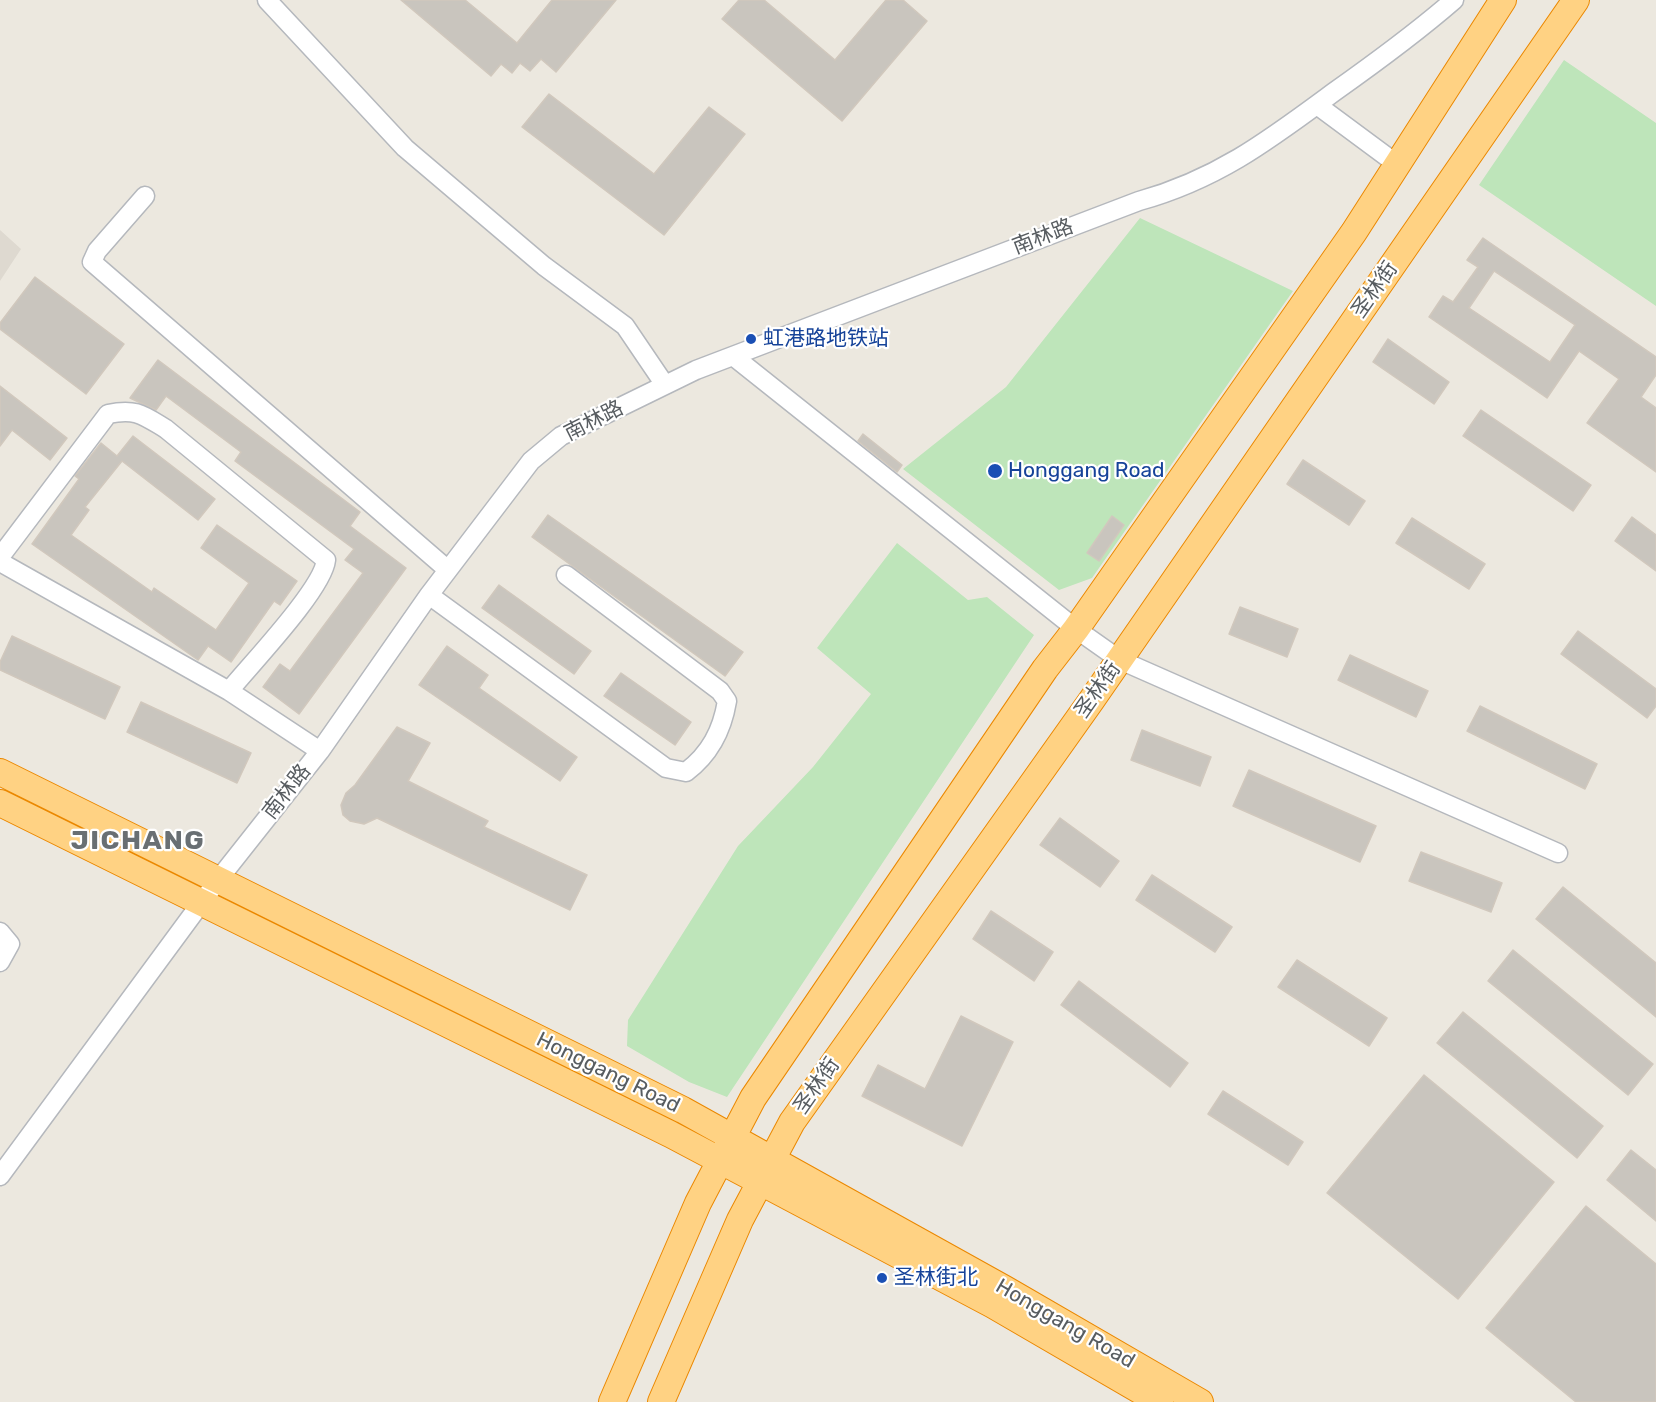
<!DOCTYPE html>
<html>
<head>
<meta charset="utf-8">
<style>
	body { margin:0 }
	canvas { display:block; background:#ece8df }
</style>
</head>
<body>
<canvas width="1656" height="1402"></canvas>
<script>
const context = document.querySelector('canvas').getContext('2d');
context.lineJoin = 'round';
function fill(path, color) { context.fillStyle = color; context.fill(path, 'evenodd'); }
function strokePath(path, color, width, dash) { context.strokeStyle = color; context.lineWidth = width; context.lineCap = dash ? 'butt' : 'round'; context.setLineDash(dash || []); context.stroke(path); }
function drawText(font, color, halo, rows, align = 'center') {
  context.font = font + ' Rubik,"Noto Sans SC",sans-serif'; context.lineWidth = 4.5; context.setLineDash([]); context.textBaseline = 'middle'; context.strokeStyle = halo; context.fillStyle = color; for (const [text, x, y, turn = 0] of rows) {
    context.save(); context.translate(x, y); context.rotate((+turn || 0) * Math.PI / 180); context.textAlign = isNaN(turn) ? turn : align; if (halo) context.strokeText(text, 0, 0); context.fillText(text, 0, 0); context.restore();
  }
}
const education = new Path2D(`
	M 0,230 L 21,249 L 0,281 Z`);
const green = new Path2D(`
	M 1564,60 L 1656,123 L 1656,306 L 1479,185 Z
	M 1140,218 L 1293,291 L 1092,578 L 1059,590 L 903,469 L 1006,387 Z
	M 897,543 L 968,600 L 987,597 L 1034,635 L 727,1097 L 689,1082 L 627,1046 L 628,1020 L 738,846 L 813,767 L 871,694 L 817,648 Z`);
const building = new Path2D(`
	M 401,0 L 465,0 L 517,43 L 552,0 L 616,0 L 556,72 L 541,59 L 530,71 L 520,63 L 512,73 L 501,64 L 491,76 Z
	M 739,0 L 764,0 L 835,60 L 886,0 L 903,0 L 927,21 L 842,121 L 722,19 Z
	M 549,94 L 654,174 L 709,107 L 745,134 L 664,235 L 522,127 Z
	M 1483,238 L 1656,357 L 1656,375 L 1641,397 L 1656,408 L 1656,472 L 1587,423 L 1619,379 L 1579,351 L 1547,398 L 1429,317 L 1443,296 L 1453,302 L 1478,267 L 1467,260 ZM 1494,271 L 1575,325 L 1550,362 L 1469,308 Z
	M 35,277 L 124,344 L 86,394 L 0,329 L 0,323 Z
	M 1388,339 L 1449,382 L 1434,404 L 1373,362 Z
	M 158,360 L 360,512 L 350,526 L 406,568 L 299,714 L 263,687 L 280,664 L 290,671 L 363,573 L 345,560 L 354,549 L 235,461 L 241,452 L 166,396 L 156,410 L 130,398 Z
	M 0,386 L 67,438 L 50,460 L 12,430 L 0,446 Z
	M 1481,410 L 1591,485 L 1573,511 L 1463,436 Z
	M 863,434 L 902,465 L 897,472 L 858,441 Z
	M 133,436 L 215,499 L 198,520 L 122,461 L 85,507 L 89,510 L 71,535 L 152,592 L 154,588 L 216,630 L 249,583 L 201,548 L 217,525 L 297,581 L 280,605 L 274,601 L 231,662 L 208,646 L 198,660 L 32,544 L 79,479 L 75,476 L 101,443 L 117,456 Z
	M 1303,460 L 1365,501 L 1349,525 L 1287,484 Z
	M 548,515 L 743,652 L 725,676 L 532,537 Z
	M 1112,516 L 1124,525 L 1099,561 L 1087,553 Z
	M 1632,517 L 1656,535 L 1656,571 L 1615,541 Z
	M 1412,518 L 1485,564 L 1469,589 L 1396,543 Z
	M 499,585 L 591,651 L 574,674 L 482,608 Z
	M 1240,607 L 1298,629 L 1287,657 L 1229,634 Z
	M 1578,631 L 1656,689 L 1656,706 L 1647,718 L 1561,654 Z
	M 12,636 L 120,687 L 105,719 L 0,670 L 0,662 Z
	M 447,646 L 488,675 L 479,688 L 577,757 L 560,781 L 419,685 Z
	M 1350,655 L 1428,691 L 1416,717 L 1338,680 Z
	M 621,673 L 691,722 L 675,745 L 604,696 Z
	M 141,702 L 251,753 L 237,783 L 127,732 Z
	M 1480,706 L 1597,764 L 1585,789 L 1467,731 Z
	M 397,727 L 430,743 L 408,781 L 488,821 L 484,827 L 587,875 L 570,910 L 377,818 L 364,824 L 350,821 L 343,815 L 341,805 L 346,793 L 355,785 Z
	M 1142,730 L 1211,757 L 1200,786 L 1131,760 Z
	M 1249,770 L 1376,826 L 1360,862 L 1233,806 Z
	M 1060,818 L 1119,861 L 1100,887 L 1040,845 Z
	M 1421,852 L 1502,883 L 1491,912 L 1409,881 Z
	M 1152,875 L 1232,927 L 1215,952 L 1136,900 Z
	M 1563,887 L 1656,963 L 1656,1017 L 1536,919 Z
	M 991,911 L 1053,952 L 1034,981 L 973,939 Z
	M 1513,950 L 1653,1064 L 1628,1095 L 1488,981 Z
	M 1297,960 L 1387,1018 L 1369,1046 L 1278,987 Z
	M 1079,981 L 1188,1063 L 1170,1087 L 1061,1005 Z
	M 1463,1012 L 1603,1126 L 1577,1158 L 1437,1043 Z
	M 961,1016 L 1013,1042 L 962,1146 L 862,1096 L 878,1065 L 925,1089 Z
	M 1424,1075 L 1554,1182 L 1458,1299 L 1327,1193 Z
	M 1223,1091 L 1303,1142 L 1288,1165 L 1208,1114 Z
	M 1631,1150 L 1656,1170 L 1656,1221 L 1607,1180 Z
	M 1586,1206 L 1656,1264 L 1656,1402 L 1576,1402 L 1486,1328 Z`);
const minor = new Path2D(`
	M 267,0 L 405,148 L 544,266 L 625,326 L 665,385
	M 1317,105 L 1398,165
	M 145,196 L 97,251 L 92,262 L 448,570
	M 733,356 L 1076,629 L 1120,660 L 1558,853
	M 0,557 L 108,414 C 136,408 143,415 166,429 L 326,560 C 323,589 250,665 229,691
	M 0,562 L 229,691 L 320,751
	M 429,595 L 666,768 L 686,772 C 710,754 722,731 727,701 L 720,691 L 566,575
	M 0,932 L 10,944 L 0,962
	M 0,1176 L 218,880 L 320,751 L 429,595 L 531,461 L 561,436 L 696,370 L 1139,201 C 1218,179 1269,140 1334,92 C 1375,63 1416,33 1454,0`);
const highway = new Path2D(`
	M 0,772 L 683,1110 L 1005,1289 L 1200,1402
	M 0,803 L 670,1134 L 993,1305 L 1160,1402
	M 612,1402 L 698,1203 L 753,1098 L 1045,669 L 1076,629 L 1354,232 L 1503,0
	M 661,1402 L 740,1220 L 792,1122 L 1091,701 L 1576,0`);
const markers = [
	[751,339,6,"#1a4fb4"],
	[995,471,8,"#1a4fb4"],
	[882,1278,6,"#1a4fb4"]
];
const streetNames = [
	["南林路",1043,237,-21],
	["圣林街",1375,290,-55],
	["南林路",594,421,-27],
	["圣林街",1098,690,-55],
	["南林路",287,792,-52],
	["Honggang Road",608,1073,26],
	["圣林街",817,1086,-55],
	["Honggang Road",1065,1324,30]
];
const transitNames = [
	["虹港路地铁站",763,339],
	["Honggang Road",1008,471],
	["圣林街北",894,1278]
];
const districtNames = [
	["JICHANG",138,841]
];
fill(education, '#ded9d0');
fill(green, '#bee5ba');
fill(building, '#c9c5be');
strokePath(building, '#d1c8bd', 1.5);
strokePath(minor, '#b5b8bd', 21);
strokePath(highway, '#eb8800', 28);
strokePath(minor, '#fff', 18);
strokePath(highway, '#ffd283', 26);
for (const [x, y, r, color] of markers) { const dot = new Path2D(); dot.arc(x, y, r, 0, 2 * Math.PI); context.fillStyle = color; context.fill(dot); strokePath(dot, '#fff', 2); }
drawText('21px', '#585d61', '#fff', streetNames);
drawText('21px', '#164399', '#fff', transitNames, 'left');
context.letterSpacing = '1.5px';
drawText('bold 27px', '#696f73', '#fff', districtNames);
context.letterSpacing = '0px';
</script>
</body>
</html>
